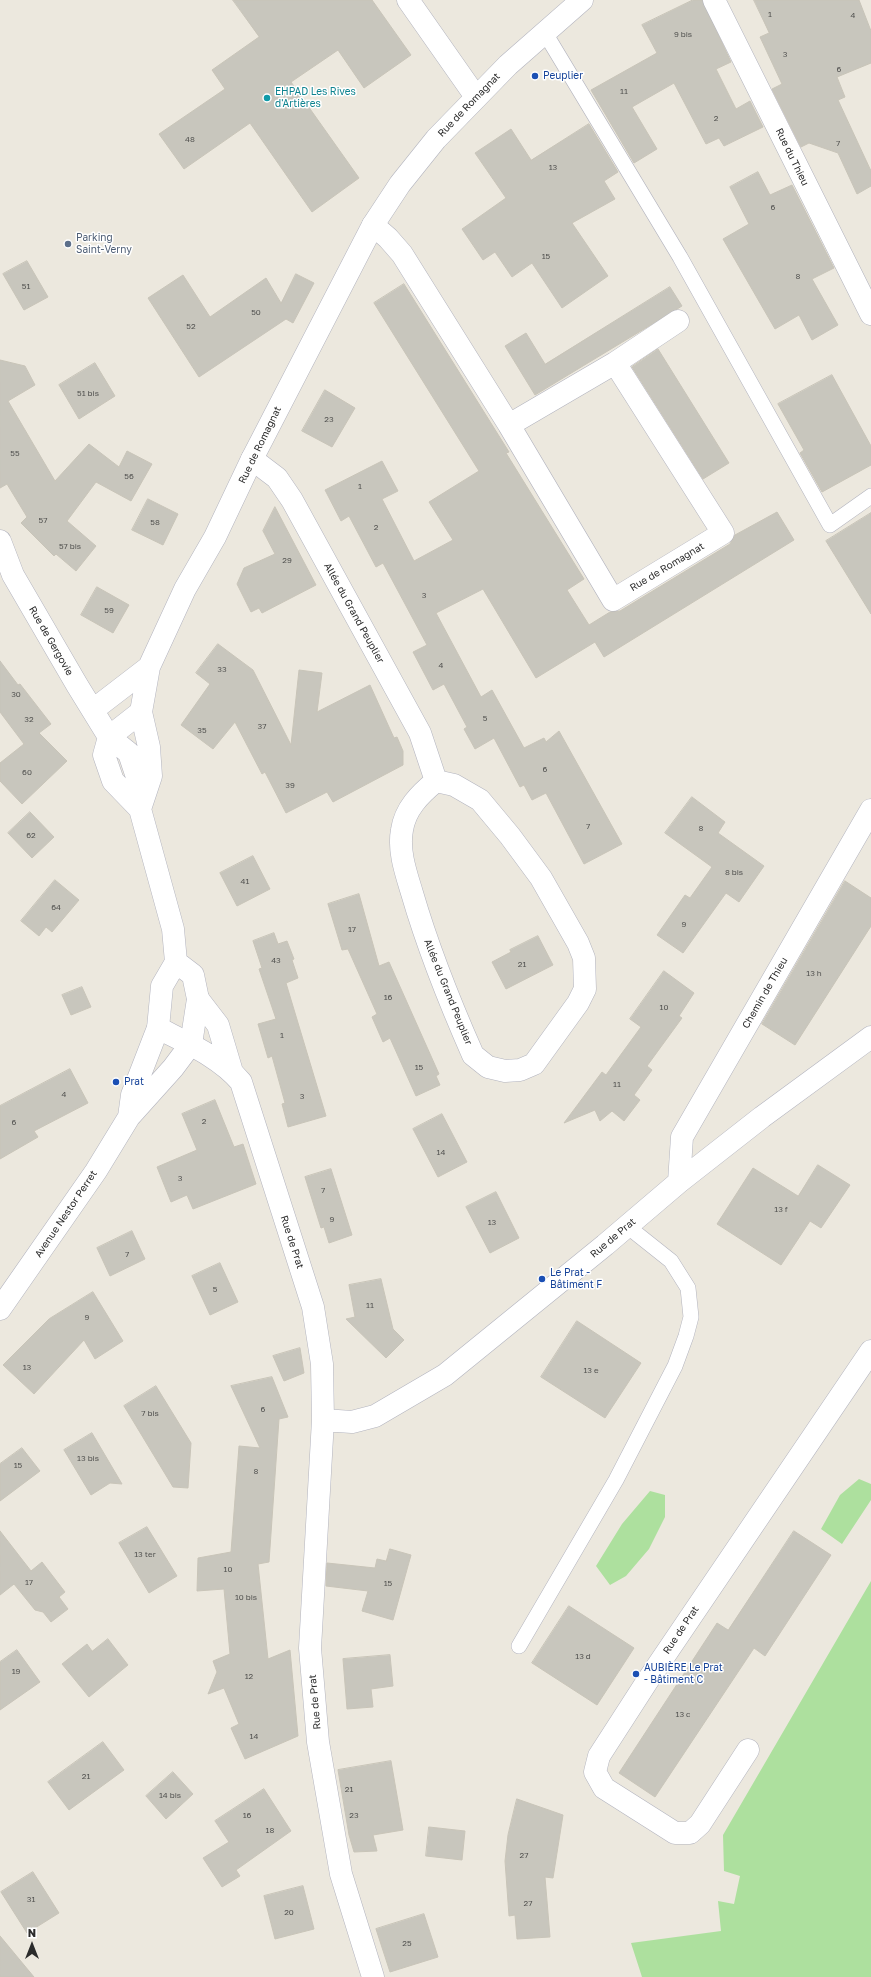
<!DOCTYPE html>
<html>
<head>
<meta charset="utf-8">
<style>
	body { margin:0 }
	#map { position:relative; width:871px; height:1977px; overflow:hidden; background:#ece8de; font-family:"Golos Text",sans-serif }
	canvas { display:block }
	.north { position:absolute; left:12px; top:1925px; width:40px; height:40px; -webkit-text-stroke:3px #fff; paint-order:stroke; rotate:0deg; font-size:11px; font-weight:700; line-height:16px; text-align:center; color:#2b2b2b }
	.north::after { content:''; display:block; margin:auto; width:14px; height:18px; background:#2b2b2b; clip-path:polygon(50% 0,100% 100%,50% 72%,0 100%) }
</style>
</head>
<body>
<div id="map">
<canvas width="871" height="1977"></canvas>
<div class="north">N</div>
</div>
<script>
const context = document.querySelector('canvas').getContext('2d');
context.lineJoin = 'round';
function fill(path, color) { context.fillStyle = color; context.fill(path, 'evenodd'); }
function strokePath(path, color, width, dash) { context.strokeStyle = color; context.lineWidth = width; context.lineCap = dash ? 'butt' : 'round'; context.setLineDash(dash || []); context.stroke(path); }
function drawText(font, color, halo, rows, align = 'center') {
  context.font = font + ' "Golos Text",sans-serif'; context.lineWidth = 3; context.setLineDash([]); context.textBaseline = 'middle'; context.strokeStyle = halo; context.fillStyle = color; for (const [text, x, y, turn = 0] of rows) {
    context.save(); context.translate(x, y); context.rotate((+turn || 0) * Math.PI / 180); context.textAlign = isNaN(turn) ? turn : align; if (halo) context.strokeText(text, 0, 0); context.fillText(text, 0, 0); context.restore();
  }
}
const green = new Path2D(`
	M 859,1479 L 871,1484 L 871,1500 L 842,1544 L 821,1529 L 840,1495 Z
	M 650,1491 L 665,1495 L 665,1517 L 649,1549 L 626,1576 L 610,1585 L 596,1566 L 622,1524 Z
	M 871,1581 L 871,1977 L 642,1977 L 631,1943 L 721,1931 L 718,1901 L 734,1904 L 740,1876 L 724,1871 L 723,1835 Z`);
const building = new Path2D(`
	M 233,0 L 372,0 L 411,55 L 364,88 L 338,50 L 291,82 L 359,178 L 312,212 L 250,123 L 184,169 L 159,134 L 225,89 L 212,70 L 259,37 Z
	M 693,0 L 702,0 L 731,62 L 716,69 L 736,109 L 750,101 L 763,127 L 724,146 L 719,138 L 706,144 L 674,83 L 632,107 L 657,149 L 634,163 L 591,90 L 657,53 L 642,25 Z
	M 754,0 L 859,0 L 871,31 L 871,63 L 837,77 L 845,97 L 838,100 L 871,171 L 871,186 L 857,194 L 838,153 L 809,143 L 801,147 L 772,89 L 782,84 L 760,37 L 769,33 Z
	M 589,124 L 618,172 L 604,181 L 615,199 L 572,223 L 608,276 L 562,308 L 532,263 L 512,277 L 495,252 L 483,260 L 462,229 L 506,198 L 475,153 L 511,129 L 531,160 Z
	M 758,172 L 770,195 L 792,185 L 834,268 L 812,279 L 838,325 L 812,340 L 799,315 L 775,329 L 723,239 L 749,224 L 730,187 Z
	M 27,261 L 48,297 L 24,310 L 3,274 Z
	M 296,274 L 314,283 L 293,323 L 286,319 L 199,377 L 148,298 L 183,275 L 210,317 L 266,278 L 281,303 Z
	M 404,284 L 509,452 L 506,453 L 584,579 L 567,590 L 589,625 L 610,612 L 620,611 L 730,544 L 735,535 L 777,512 L 794,540 L 604,657 L 595,642 L 536,678 L 483,589 L 436,613 L 481,697 L 492,690 L 524,748 L 544,738 L 546,742 L 559,731 L 622,844 L 584,864 L 546,793 L 532,800 L 524,785 L 520,787 L 494,738 L 475,749 L 464,729 L 467,727 L 444,684 L 433,690 L 413,652 L 427,645 L 383,563 L 376,567 L 349,516 L 341,521 L 325,490 L 382,461 L 398,491 L 382,499 L 414,561 L 453,540 L 429,502 L 479,471 L 374,303 Z
	M 670,287 L 682,306 L 535,395 L 505,346 L 526,333 L 545,364 Z
	M 658,349 L 729,463 L 703,479 L 632,367 Z
	M 0,360 L 25,366 L 35,385 L 8,401 L 55,481 L 89,444 L 119,467 L 127,451 L 152,464 L 131,501 L 96,482 L 67,521 L 96,546 L 76,571 L 56,554 L 54,556 L 21,523 L 27,517 L 7,484 L 0,488 Z
	M 95,363 L 115,396 L 79,419 L 59,385 Z
	M 832,375 L 871,446 L 871,465 L 822,492 L 800,453 L 804,450 L 778,404 Z
	M 325,390 L 355,408 L 332,447 L 302,431 Z
	M 148,499 L 178,514 L 163,545 L 132,530 Z
	M 275,507 L 316,585 L 262,613 L 259,608 L 251,612 L 237,584 L 244,568 L 275,554 L 263,531 Z
	M 871,513 L 871,614 L 826,541 Z
	M 97,587 L 129,605 L 113,633 L 81,615 Z
	M 218,644 L 253,670 L 291,745 L 299,670 L 322,673 L 317,712 L 370,685 L 394,738 L 397,737 L 403,751 L 403,765 L 333,802 L 327,792 L 286,813 L 265,772 L 262,774 L 235,722 L 213,749 L 181,725 L 210,684 L 196,673 Z
	M 0,661 L 18,685 L 20,684 L 51,724 L 39,733 L 67,761 L 22,804 L 0,781 L 0,763 L 24,744 L 0,712 Z
	M 692,797 L 725,822 L 718,833 L 764,866 L 739,902 L 726,893 L 683,953 L 657,935 L 685,895 L 690,898 L 712,867 L 665,833 Z
	M 30,812 L 54,837 L 32,858 L 8,833 Z
	M 253,856 L 270,889 L 237,906 L 220,873 Z
	M 55,880 L 79,900 L 52,932 L 46,927 L 39,936 L 21,921 Z
	M 845,881 L 871,898 L 871,926 L 795,1045 L 762,1024 Z
	M 359,894 L 379,966 L 389,962 L 439,1074 L 436,1076 L 440,1085 L 416,1096 L 390,1038 L 383,1042 L 372,1017 L 377,1014 L 348,949 L 342,950 L 328,904 Z
	M 274,933 L 278,944 L 287,941 L 294,959 L 292,960 L 298,978 L 286,983 L 326,1116 L 288,1127 L 282,1104 L 285,1103 L 272,1056 L 268,1058 L 258,1024 L 276,1019 L 259,969 L 262,968 L 253,941 Z
	M 538,936 L 553,965 L 506,989 L 492,962 L 511,952 L 510,950 Z
	M 664,971 L 694,993 L 679,1016 L 682,1018 L 647,1066 L 652,1070 L 634,1095 L 640,1100 L 624,1121 L 612,1111 L 600,1121 L 595,1110 L 564,1123 L 602,1072 L 606,1075 L 641,1027 L 630,1019 Z
	M 82,987 L 91,1007 L 71,1015 L 62,995 Z
	M 70,1069 L 88,1103 L 34,1131 L 38,1137 L 0,1159 L 0,1106 Z
	M 215,1100 L 234,1147 L 243,1144 L 256,1184 L 193,1209 L 187,1195 L 171,1202 L 157,1167 L 197,1150 L 182,1114 Z
	M 442,1114 L 467,1162 L 438,1177 L 413,1129 Z
	M 818,1165 L 850,1185 L 821,1228 L 810,1221 L 781,1265 L 717,1224 L 753,1168 L 798,1196 Z
	M 331,1169 L 352,1235 L 329,1243 L 324,1227 L 321,1228 L 305,1177 Z
	M 496,1192 L 519,1238 L 490,1253 L 466,1207 Z
	M 132,1231 L 145,1259 L 110,1276 L 97,1248 Z
	M 220,1263 L 238,1302 L 210,1315 L 192,1276 Z
	M 381,1279 L 393,1329 L 404,1340 L 386,1358 L 346,1319 L 355,1317 L 349,1285 Z
	M 93,1292 L 123,1341 L 95,1359 L 84,1340 L 34,1394 L 3,1365 L 49,1319 Z
	M 577,1321 L 641,1363 L 605,1418 L 541,1377 Z
	M 300,1348 L 304,1373 L 284,1381 L 273,1356 Z
	M 272,1377 L 288,1417 L 279,1419 L 269,1562 L 258,1564 L 268,1659 L 290,1650 L 298,1736 L 245,1759 L 231,1728 L 239,1724 L 224,1688 L 208,1694 L 217,1672 L 213,1661 L 230,1654 L 224,1589 L 197,1591 L 198,1558 L 231,1552 L 239,1446 L 260,1448 L 231,1386 Z
	M 156,1386 L 191,1443 L 188,1488 L 173,1487 L 124,1406 Z
	M 92,1433 L 122,1484 L 110,1483 L 91,1495 L 64,1450 Z
	M 22,1448 L 40,1471 L 0,1501 L 0,1464 Z
	M 147,1527 L 177,1576 L 149,1593 L 119,1543 Z
	M 0,1531 L 31,1571 L 42,1562 L 65,1592 L 59,1597 L 68,1609 L 51,1622 L 43,1612 L 35,1610 L 14,1584 L 0,1595 Z
	M 794,1531 L 831,1555 L 765,1656 L 754,1648 L 655,1797 L 619,1773 L 717,1623 L 728,1630 Z
	M 390,1549 L 411,1555 L 393,1620 L 362,1611 L 368,1591 L 326,1586 L 327,1563 L 375,1568 L 377,1559 L 386,1561 Z
	M 569,1606 L 634,1648 L 597,1705 L 532,1663 Z
	M 108,1639 L 128,1665 L 89,1697 L 62,1664 L 87,1644 L 92,1651 Z
	M 17,1650 L 40,1682 L 0,1710 L 0,1662 Z
	M 390,1655 L 393,1686 L 371,1689 L 373,1707 L 347,1709 L 343,1659 Z
	M 103,1742 L 124,1770 L 69,1810 L 48,1782 Z
	M 391,1761 L 403,1830 L 373,1835 L 377,1851 L 354,1852 L 349,1835 L 338,1770 Z
	M 173,1772 L 193,1794 L 166,1819 L 146,1796 Z
	M 264,1789 L 291,1831 L 236,1870 L 240,1876 L 222,1887 L 203,1858 L 229,1842 L 215,1821 Z
	M 517,1799 L 563,1815 L 553,1878 L 545,1877 L 550,1937 L 517,1939 L 515,1915 L 509,1916 L 505,1861 L 508,1835 Z
	M 429,1827 L 465,1831 L 462,1860 L 426,1856 Z
	M 33,1872 L 59,1913 L 27,1933 L 1,1892 Z
	M 303,1886 L 314,1929 L 275,1939 L 264,1896 Z
	M 424,1914 L 438,1957 L 390,1972 L 376,1929 Z
	M 0,1936 L 34,1977 L 0,1977 Z`);
const lane = new Path2D(`
	M 545,33 L 680,257 L 830,525 L 871,496
	M 519,1646 L 616,1480 L 675,1366 L 686,1336 L 691,1317 L 688,1288 L 671,1261 L 627,1226`);
const street = new Path2D(`
	M 408,0 L 476,97
	M 714,0 L 871,314
	M 373,225 L 388,238 L 402,254 L 509,425 L 613,600 L 723,533 L 615,363
	M 509,425 L 615,363 L 678,321
	M 252,459 L 277,478 L 292,500 L 420,733 L 436,781
	M 436,781 L 454,785 L 480,800 L 510,836 L 541,878 L 578,943 L 584,958 L 585,989 L 578,1003 L 534,1064 L 520,1070 L 505,1071 L 488,1067 L 473,1055 C 450,1003 428,948 412,893 C 406,873 398,851 402,830 C 405,809 420,794 436,781 Z
	M 198,999 L 218,1025 L 232,1072
	M 158,1028 C 187,1043 220,1057 241,1082 L 313,1307 L 322,1364 L 323,1420 L 310,1648 L 318,1742 L 341,1874 L 373,1977
	M 679,1182 L 682,1137 L 871,810
	M 323,1420 L 352,1422 L 375,1416 L 445,1375 L 605,1245 L 679,1182 L 762,1117 L 871,1037
	M 748,1750 L 700,1824 L 690,1833 L 675,1833 L 604,1788 L 595,1772 L 599,1756 L 648,1680 L 871,1351`);
const secondary = new Path2D(`
	M 0,541 L 13,575 L 77,685 L 109,737 L 129,753 L 137,777 L 140,809 L 173,929 L 176,962 L 162,986 L 158,1028 L 132,1095 L 129,1117
	M 93,710 L 149,667
	M 109,737 L 104,755 L 113,781 L 140,809
	M 109,737 L 141,712
	M 140,809 L 151,776 L 149,747 L 141,712 L 149,667 L 185,589 L 215,537 L 252,459 L 373,225 L 400,184 L 436,139 L 508,65 L 582,0
	M 0,1309 L 96,1171 L 129,1117 L 173,1068 L 191,1044 L 198,999 L 193,975 L 176,962`);
const markers = [
	[535,76,4,"#1a4fb4"],
	[267,98,4,"#0f9aa8"],
	[68,244,4,"#5c6f8a"],
	[116,1082,4,"#1a4fb4"],
	[542,1279,4,"#1a4fb4"],
	[636,1674,4,"#1a4fb4"]
];
const numberNames = [
	["1",770,14],
	["4",853,15],
	["9 bis",683,34],
	["3",785,54],
	["6",839,69],
	["11",624,91],
	["2",716,118],
	["48",190,139],
	["7",838,143],
	["13",553,167],
	["6",773,207],
	["15",546,256],
	["8",798,276],
	["51",26,286],
	["50",256,312],
	["52",191,326],
	["51 bis",88,393],
	["23",329,419],
	["55",15,453],
	["56",129,476],
	["1",360,486],
	["57",43,520],
	["58",155,522],
	["2",376,527],
	["57 bis",70,546],
	["29",287,560],
	["3",424,595],
	["59",109,610],
	["4",441,665],
	["33",222,669],
	["30",16,694],
	["5",485,718],
	["32",29,719],
	["37",262,726],
	["35",202,730],
	["6",545,769],
	["60",27,772],
	["39",290,785],
	["7",588,826],
	["8",701,828],
	["62",31,835],
	["8 bis",734,872],
	["41",245,881],
	["64",56,907],
	["9",684,924],
	["17",352,929],
	["43",276,960],
	["21",522,964],
	["13 h",814,973],
	["16",388,997],
	["10",664,1007],
	["1",282,1035],
	["15",419,1067],
	["11",617,1084],
	["4",64,1094],
	["3",302,1096],
	["2",204,1121],
	["6",14,1122],
	["14",441,1152],
	["3",180,1178],
	["7",323,1190],
	["13 f",781,1209],
	["9",332,1219],
	["13",492,1222],
	["7",127,1254],
	["5",215,1289],
	["11",370,1305],
	["9",87,1317],
	["13",27,1367],
	["13 e",591,1370],
	["6",263,1409],
	["7 bis",150,1413],
	["13 bis",88,1458],
	["15",18,1465],
	["8",256,1471],
	["13 ter",145,1554],
	["10",228,1569],
	["17",29,1582],
	["15",388,1583],
	["10 bis",246,1597],
	["13 d",583,1656],
	["19",16,1671],
	["12",249,1676],
	["13 c",683,1714],
	["14",254,1736],
	["21",86,1776],
	["21",349,1789],
	["14 bis",170,1795],
	["16",247,1815],
	["23",354,1815],
	["18",270,1830],
	["27",524,1855],
	["31",31,1899],
	["27",528,1903],
	["20",289,1912],
	["25",407,1943]
];
const transitNames = [
	["Peuplier",543,76],
	["Prat",124,1082],
	["Le Prat -",550,1273],
	["Bâtiment F",550,1285],
	["AUBIÈRE Le Prat",644,1668],
	["- Bâtiment C",644,1680]
];
const cultureNames = [
	["EHPAD Les Rives",275,92],
	["d'Artières",275,104]
];
const streetNames = [
	["Rue de Romagnat",469,105,-46],
	["Rue du Thieu",792,157,64],
	["Rue de Romagnat",260,445,-64],
	["Rue de Romagnat",667,567,-31],
	["Allée du Grand Peuplier",354,613,61],
	["Rue de Gergovie",51,641,60],
	["Allée du Grand Peuplier",448,992,68],
	["Chemin de Thieu",765,993,-60],
	["Avenue Nestor Perret",66,1214,-56],
	["Rue de Prat",613,1238,-40],
	["Rue de Prat",292,1242,72],
	["Rue de Prat",681,1630,-56],
	["Rue de Prat",315,1702,-95]
];
const serviceNames = [
	["Parking",76,238],
	["Saint-Verny",76,250]
];
fill(green, '#ade09e');
fill(building, '#c8c6bd');
strokePath(building, '#c8c4b8', 1);
strokePath(lane, '#b2b3be', 16);
strokePath(street, '#b2b3be', 23);
strokePath(secondary, '#b2b3be', 23);
strokePath(lane, '#fff', 15);
strokePath(street, '#fff', 22);
strokePath(secondary, '#fff', 22);
for (const [x, y, r, color] of markers) { const dot = new Path2D(); dot.arc(x, y, r, 0, 2 * Math.PI); context.fillStyle = color; context.fill(dot); strokePath(dot, '#fff', 1.5); }
drawText('8px', '#525250', null, numberNames);
drawText('10px', '#164399', '#fff', transitNames, 'left');
drawText('10px', '#0d838f', '#fff', cultureNames, 'left');
drawText('10px', '#2b2b2b', '#fff', streetNames);
drawText('10px', '#4e5e75', '#fff', serviceNames, 'left');
</script>
</body>
</html>
